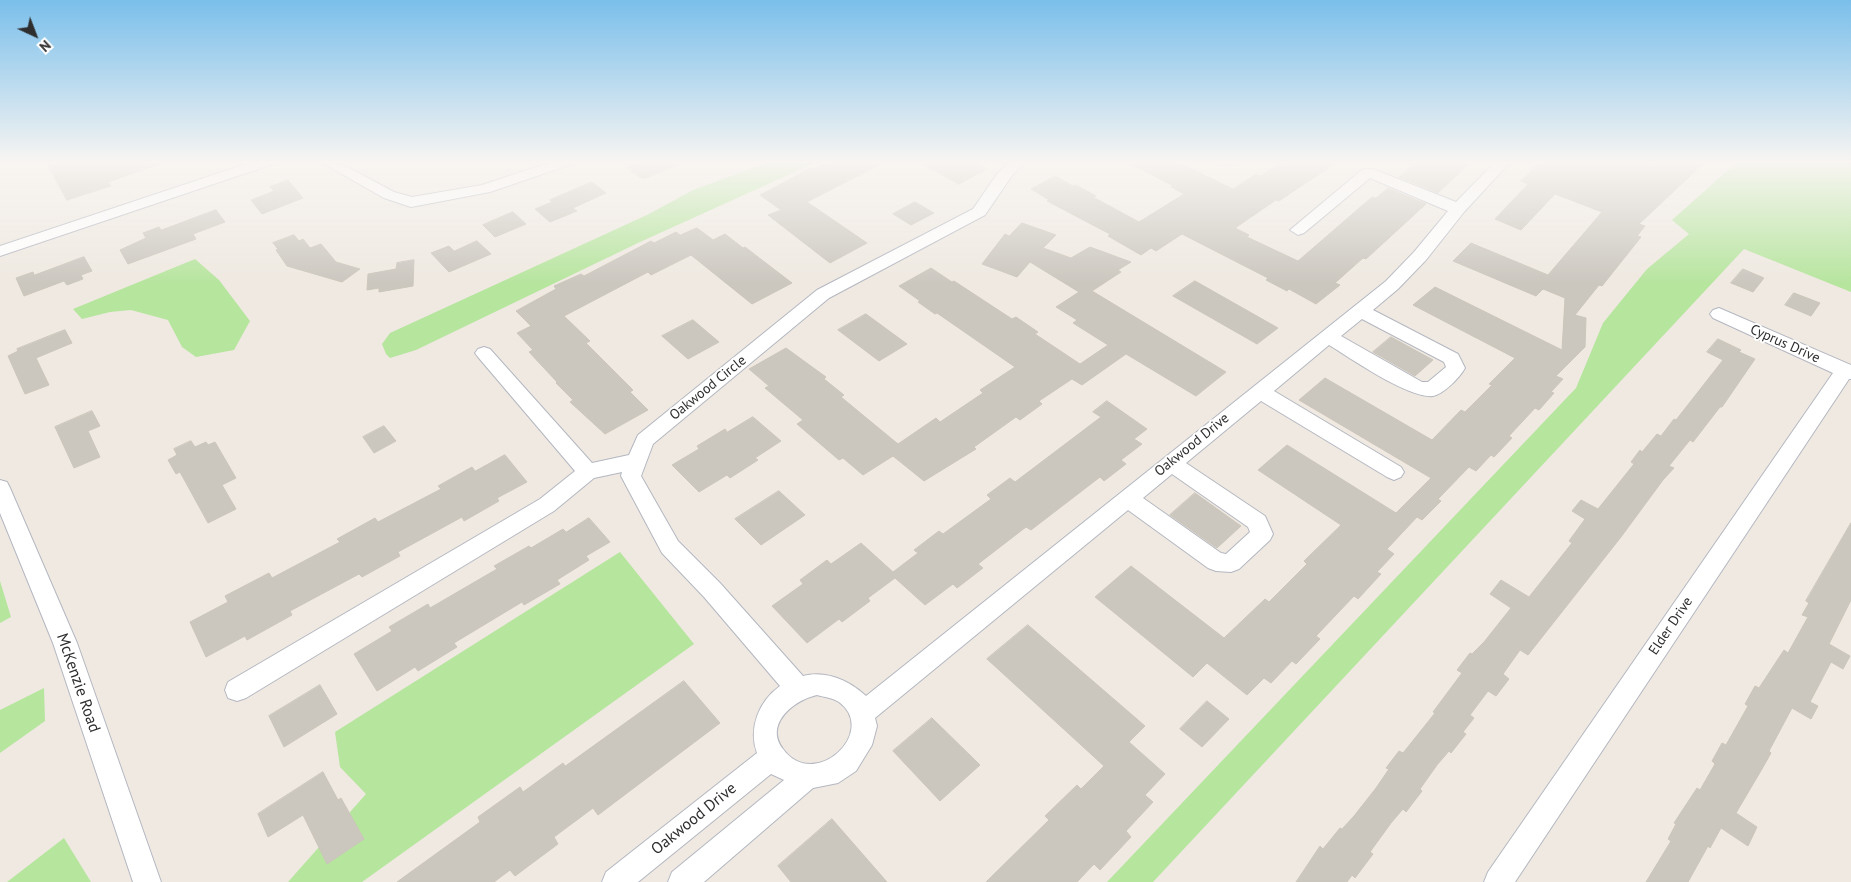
<!DOCTYPE html>
<html>
<head>
<meta charset="utf-8">
<style>
	body { margin:0 }
	#map { position:relative; width:1851px; height:882px; overflow:hidden; background:#efe9e1; font-family:"PT Sans",sans-serif }
	canvas { display:block }
	.north { position:absolute; left:10px; top:10px; width:50px; height:50px; -webkit-text-stroke:4px #fff; paint-order:stroke; rotate:137deg; font-size:14px; font-weight:700; line-height:20px; text-align:center; color:#2e2e2e }
	.north::after { content:''; display:block; margin:auto; width:18px; height:22px; background:#2e2e2e; clip-path:polygon(50% 0,100% 100%,50% 72%,0 100%) }
</style>
</head>
<body>
<div id="map">
<canvas width="1851" height="882"></canvas>
<div class="north">N</div>
</div>
<script>
const context = document.querySelector('canvas').getContext('2d');
context.lineJoin = 'round';
function fill(path, color) { context.fillStyle = color; context.fill(path, 'evenodd'); }
function strokePath(path, color, width, dash) { context.strokeStyle = color; context.lineWidth = width; context.lineCap = dash ? 'butt' : 'round'; context.setLineDash(dash || []); context.stroke(path); }
function drawText(font, color, halo, rows, align = 'center') {
  context.font = font + ' "PT Sans",sans-serif'; context.lineWidth = 4; context.setLineDash([]); context.textBaseline = 'middle'; context.strokeStyle = halo; context.fillStyle = color; for (const [text, x, y, turn = 0] of rows) {
    context.save(); context.translate(x, y); context.rotate((+turn || 0) * Math.PI / 180); context.textAlign = isNaN(turn) ? turn : align; if (halo) context.strokeText(text, 0, 0); context.fillText(text, 0, 0); context.restore();
  }
}
const green = new Path2D(`
	M 771,161 L 819,161 L 640,242 L 416,350 L 390,358 L 386,354 L 382,344 L 390,333 L 649,214 L 693,190 Z
	M 1738,161 L 1851,161 L 1851,292 L 1744,249 L 1153,882 L 1107,882 L 1576,388 L 1603,323 L 1647,269 L 1689,234 L 1672,220 Z
	M 195,259 L 219,280 L 250,321 L 234,350 L 196,357 L 182,347 L 168,320 L 131,310 L 110,312 L 82,319 L 73,309 Z
	M 620,552 L 694,644 L 362,882 L 288,882 L 366,794 L 340,767 L 335,732 Z
	M 0,581 L 11,617 L 0,623 Z
	M 44,688 L 45,721 L 0,753 L 0,710 Z
	M 64,838 L 91,882 L 7,882 Z`);
const building = new Path2D(`
	M 46,161 L 163,161 L 163,163 L 108,182 L 111,186 L 67,200 Z
	M 645,161 L 687,161 L 646,178 L 641,178 L 627,168 Z
	M 832,161 L 887,161 L 807,202 L 867,243 L 830,263 L 768,215 L 781,210 L 760,195 L 811,168 L 813,169 Z
	M 918,161 L 972,161 L 987,169 L 959,184 Z
	M 1125,161 L 1176,161 L 1233,189 L 1256,174 L 1261,176 L 1284,161 L 1339,161 L 1279,201 L 1276,200 L 1235,228 L 1249,235 L 1247,237 L 1298,261 L 1372,197 L 1376,198 L 1388,188 L 1426,204 L 1366,259 L 1363,258 L 1335,283 L 1340,285 L 1316,304 L 1289,289 L 1287,291 L 1266,280 L 1268,278 L 1182,234 L 1156,251 L 1151,248 L 1141,255 L 1108,236 L 1110,234 L 1047,201 L 1049,200 L 1031,189 L 1055,176 L 1073,186 L 1076,185 L 1096,196 L 1093,197 L 1139,222 L 1184,194 L 1171,187 L 1173,186 Z
	M 1418,161 L 1472,161 L 1438,193 L 1399,177 Z
	M 1541,161 L 1642,161 L 1651,164 L 1655,161 L 1706,161 L 1639,224 L 1645,226 L 1637,236 L 1641,237 L 1602,286 L 1599,285 L 1575,315 L 1586,318 L 1585,347 L 1556,376 L 1563,379 L 1551,392 L 1554,393 L 1539,410 L 1535,408 L 1509,436 L 1512,438 L 1494,457 L 1491,455 L 1476,471 L 1469,467 L 1438,499 L 1441,501 L 1422,520 L 1417,517 L 1387,549 L 1394,554 L 1377,572 L 1381,574 L 1358,599 L 1354,596 L 1316,636 L 1320,639 L 1296,664 L 1292,661 L 1271,683 L 1264,678 L 1247,695 L 1207,663 L 1193,677 L 1095,597 L 1131,566 L 1224,638 L 1265,599 L 1269,602 L 1307,564 L 1304,561 L 1341,525 L 1258,470 L 1287,445 L 1396,513 L 1431,478 L 1299,400 L 1325,378 L 1432,440 L 1461,410 L 1465,412 L 1492,385 L 1489,384 L 1515,358 L 1413,305 L 1435,287 L 1562,350 L 1565,298 L 1543,289 L 1536,296 L 1453,261 L 1471,243 L 1548,275 L 1602,212 L 1555,194 L 1521,230 L 1495,219 L 1528,184 L 1521,181 Z
	M 288,180 L 303,198 L 262,214 L 251,200 L 274,191 L 270,187 Z
	M 592,182 L 606,193 L 573,208 L 577,211 L 550,222 L 535,209 L 552,202 L 550,200 Z
	M 915,202 L 934,213 L 911,225 L 893,214 Z
	M 216,210 L 225,222 L 193,234 L 196,239 L 128,264 L 120,250 L 146,238 L 143,233 L 159,227 L 161,230 Z
	M 513,212 L 526,224 L 495,237 L 483,225 Z
	M 1022,223 L 1056,235 L 1043,248 L 1071,258 L 1090,247 L 1131,262 L 1118,270 L 1121,272 L 1092,291 L 1226,372 L 1196,396 L 1126,354 L 1082,385 L 1072,379 L 1039,401 L 1042,404 L 1020,420 L 1016,417 L 974,447 L 976,449 L 924,481 L 893,456 L 863,475 L 843,458 L 839,460 L 797,424 L 803,420 L 765,388 L 769,386 L 749,369 L 786,348 L 826,377 L 824,379 L 844,395 L 841,397 L 898,444 L 936,418 L 940,422 L 983,393 L 980,390 L 1015,367 L 937,313 L 935,314 L 918,302 L 920,301 L 899,286 L 931,268 L 952,282 L 954,281 L 1012,319 L 1016,317 L 1038,332 L 1035,334 L 1080,364 L 1108,345 L 1073,323 L 1077,320 L 1056,307 L 1079,292 L 1030,262 L 1017,277 L 982,264 L 1005,234 L 1009,236 Z
	M 697,228 L 713,240 L 725,234 L 743,248 L 745,247 L 792,283 L 752,304 L 691,255 L 651,275 L 648,272 L 564,316 L 590,341 L 586,343 L 633,390 L 630,392 L 648,410 L 605,434 L 570,402 L 573,400 L 556,383 L 557,382 L 529,352 L 533,350 L 517,333 L 531,326 L 516,311 L 556,289 L 554,286 L 581,274 L 584,276 L 651,241 L 654,243 L 676,232 L 680,235 Z
	M 294,235 L 299,241 L 303,239 L 310,248 L 321,244 L 336,262 L 360,269 L 342,282 L 287,266 L 276,250 L 278,249 L 273,243 Z
	M 477,241 L 491,254 L 449,272 L 431,253 L 449,246 L 454,251 Z
	M 84,257 L 92,271 L 81,275 L 83,279 L 67,285 L 64,281 L 24,296 L 16,278 L 33,272 L 34,275 Z
	M 414,260 L 413,286 L 379,292 L 379,288 L 367,290 L 368,274 L 396,269 L 397,263 Z
	M 1743,269 L 1764,278 L 1753,292 L 1731,283 Z
	M 1195,281 L 1278,328 L 1257,344 L 1173,296 Z
	M 1794,293 L 1820,303 L 1811,316 L 1785,305 Z
	M 866,314 L 907,344 L 879,361 L 838,330 Z
	M 693,320 L 719,342 L 688,359 L 662,336 Z
	M 65,330 L 72,343 L 36,358 L 49,385 L 25,394 L 8,356 L 18,351 L 17,349 Z
	M 1391,337 L 1433,360 L 1415,376 L 1373,352 Z
	M 1718,339 L 1741,350 L 1739,352 L 1755,359 L 1722,407 L 1720,407 L 1693,442 L 1690,440 L 1669,466 L 1674,468 L 1663,480 L 1621,537 L 1528,655 L 1520,650 L 1503,674 L 1509,679 L 1496,696 L 1488,691 L 1470,715 L 1474,718 L 1463,732 L 1466,734 L 1451,753 L 1449,751 L 1437,765 L 1420,789 L 1422,791 L 1406,812 L 1403,809 L 1391,823 L 1370,852 L 1373,854 L 1355,878 L 1352,875 L 1347,882 L 1296,882 L 1320,846 L 1323,849 L 1340,828 L 1342,829 L 1354,816 L 1376,788 L 1389,769 L 1386,768 L 1399,751 L 1403,753 L 1435,713 L 1433,712 L 1462,673 L 1457,670 L 1470,653 L 1472,654 L 1484,642 L 1511,608 L 1490,594 L 1501,580 L 1529,597 L 1572,543 L 1569,541 L 1585,519 L 1572,511 L 1581,500 L 1598,509 L 1634,464 L 1631,462 L 1640,450 L 1642,452 L 1657,434 L 1661,436 L 1674,419 L 1676,420 L 1723,360 L 1707,352 Z
	M 1107,401 L 1147,429 L 1134,439 L 1142,444 L 1121,460 L 1126,464 L 1104,481 L 1100,477 L 1031,530 L 1026,527 L 978,564 L 983,568 L 957,588 L 953,584 L 925,605 L 895,578 L 868,598 L 870,601 L 842,622 L 839,619 L 807,643 L 772,606 L 803,584 L 800,580 L 827,560 L 831,564 L 861,543 L 893,572 L 918,553 L 914,550 L 939,531 L 943,534 L 991,499 L 987,495 L 1010,478 L 1015,482 L 1101,417 L 1093,412 Z
	M 92,411 L 100,426 L 88,431 L 100,457 L 74,468 L 55,427 Z
	M 753,417 L 781,441 L 755,458 L 758,460 L 730,478 L 727,475 L 699,492 L 672,465 L 699,449 L 697,446 L 725,429 L 727,432 Z
	M 384,426 L 396,441 L 374,453 L 363,437 Z
	M 191,441 L 195,447 L 206,442 L 208,445 L 215,442 L 236,478 L 222,485 L 236,509 L 208,523 L 180,472 L 176,474 L 168,460 L 177,455 L 174,449 Z
	M 505,455 L 527,482 L 497,498 L 499,501 L 464,521 L 462,517 L 398,552 L 400,556 L 362,577 L 359,574 L 290,611 L 292,615 L 247,640 L 245,636 L 206,657 L 190,622 L 228,602 L 225,596 L 269,573 L 272,578 L 340,542 L 337,539 L 375,518 L 378,522 L 441,489 L 438,486 L 472,467 L 475,471 Z
	M 779,491 L 805,515 L 761,545 L 735,519 Z
	M 1195,493 L 1241,526 L 1217,548 L 1170,515 Z
	M 589,518 L 610,542 L 586,556 L 589,560 L 557,580 L 560,584 L 524,605 L 522,602 L 454,643 L 457,647 L 418,671 L 415,667 L 377,691 L 354,654 L 392,631 L 389,627 L 428,604 L 430,608 L 497,569 L 494,566 L 529,546 L 531,548 L 563,529 L 566,532 Z
	M 1851,523 L 1851,600 L 1829,644 L 1850,656 L 1843,669 L 1831,662 L 1810,702 L 1818,706 L 1811,719 L 1792,708 L 1769,751 L 1771,753 L 1762,769 L 1736,813 L 1757,827 L 1748,846 L 1721,828 L 1710,848 L 1708,846 L 1688,882 L 1646,882 L 1671,841 L 1668,839 L 1676,824 L 1674,823 L 1697,788 L 1700,790 L 1715,764 L 1712,761 L 1722,743 L 1726,745 L 1748,706 L 1745,704 L 1755,686 L 1759,688 L 1784,650 L 1788,653 L 1808,617 L 1802,615 L 1809,603 L 1806,601 Z
	M 1028,625 L 1145,726 L 1129,742 L 1165,774 L 1145,795 L 1153,802 L 1126,831 L 1131,837 L 1100,870 L 1094,864 L 1077,882 L 986,882 L 1049,820 L 1045,816 L 1077,785 L 1081,789 L 1104,766 L 987,659 Z
	M 684,681 L 720,723 L 598,815 L 593,808 L 554,837 L 558,844 L 515,876 L 510,870 L 494,882 L 397,882 L 480,822 L 478,817 L 520,787 L 523,792 L 563,763 L 565,766 Z
	M 320,685 L 337,714 L 284,747 L 269,716 Z
	M 1207,701 L 1229,719 L 1202,747 L 1180,729 Z
	M 932,718 L 980,765 L 940,801 L 893,751 Z
	M 323,772 L 338,800 L 341,798 L 364,839 L 327,864 L 303,815 L 268,837 L 258,814 Z
	M 832,819 L 887,882 L 791,882 L 778,866 Z`);
const minor = new Path2D(`
	M 255,161 L 275,161 L 273,164 L 0,256 L 0,246 Z
	M 319,161 L 336,161 L 394,192 L 412,197 L 482,185 L 554,161 L 574,161 L 572,164 L 490,192 L 411,207 L 384,198 Z
	M 1010,161 L 1027,161 L 1013,174 L 985,215 L 829,298 L 653,444 L 641,476 L 678,541 L 720,583 L 803,676 C 825,670 849,680 866,696 L 1386,281 L 1414,252 L 1448,211 L 1370,178 L 1304,233 L 1298,235 L 1290,230 L 1363,169 L 1373,169 L 1456,202 L 1496,161 L 1511,161 L 1464,212 L 1426,260 L 1398,289 L 1373,310 L 1458,354 L 1465,368 C 1460,377 1444,394 1433,396 C 1409,399 1352,359 1329,345 L 1274,391 L 1401,467 L 1404,472 L 1401,477 L 1394,480 L 1387,477 L 1261,401 L 1186,463 L 1265,516 L 1273,534 L 1270,540 L 1239,569 L 1231,572 L 1216,571 L 1208,568 L 1128,510 L 875,718 L 877,726 L 872,745 L 856,771 L 838,783 L 813,788 L 704,882 L 668,882 L 672,872 L 784,780 L 771,774 L 638,882 L 602,882 L 606,872 L 757,753 C 748,728 759,701 780,686 L 704,597 L 662,553 L 621,476 L 622,472 L 594,478 L 554,511 L 246,698 L 237,701 L 228,698 L 225,690 L 228,682 L 540,499 L 575,471 L 478,357 L 475,353 L 478,349 L 484,347 L 490,349 L 592,463 L 629,455 L 638,435 L 817,290 L 973,209 L 997,174 ZM 1362,319 L 1444,362 L 1446,367 L 1428,382 L 1422,382 L 1341,336 ZM 1172,474 L 1248,527 L 1250,532 L 1226,554 L 1221,553 L 1143,498 ZM 817,695 C 824,697 833,698 839,702 C 879,732 814,792 783,749 C 764,724 794,700 817,695 Z
	M 1219,161 L 1238,161 L 1231,165 L 1221,164 Z
	M 1719,308 L 1851,365 L 1851,379 L 1849,379 L 1515,882 L 1484,882 L 1488,872 L 1833,373 L 1713,318 L 1710,314 L 1713,310 Z
	M 0,480 L 7,482 L 10,488 L 77,643 L 161,882 L 133,882 L 53,643 L 0,513 Z`);
const streetNames = [
	["Cyprus Drive",1785,344,24],
	["Oakwood Circle",708,388,-39],
	["Oakwood Drive",1192,445,-39],
	["Elder Drive",1671,626,-56]
];
const nearStreetnames = [
	["McKenzie Road",78,683,71],
	["Oakwood Drive",694,819,-39]
];
fill(green, '#b6e59e');
fill(building, '#cbc7bf');
strokePath(building, '#cbc5ba', 1);
strokePath(minor, '#b4b7c1', 2);
fill(minor, '#fff');
const sky = context.createLinearGradient(0, 0, 0, 284);
sky.addColorStop(0, '#7abfeb');
sky.addColorStop(0.57, '#f8f5f2');
sky.addColorStop(1, '#f8f5f200');
context.fillStyle = sky;
context.fillRect(0, 0, 1851, 284);
drawText('14px', '#2e2e2e', '#fff', streetNames);
drawText('16px', '#2e2e2e', '#fff', nearStreetnames);
</script>
</body>
</html>
